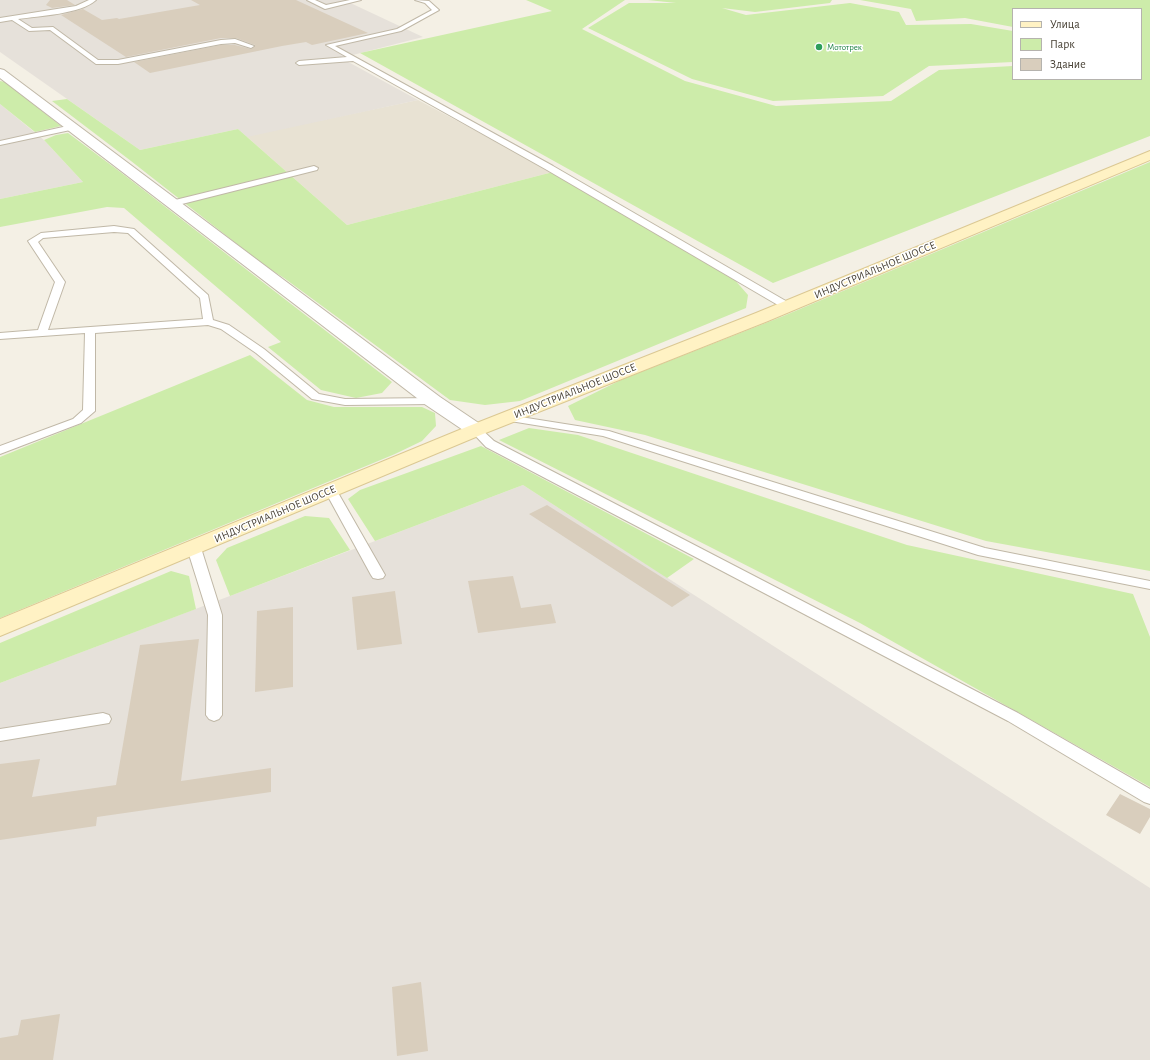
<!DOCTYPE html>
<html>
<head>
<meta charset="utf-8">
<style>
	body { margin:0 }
	#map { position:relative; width:1150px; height:1060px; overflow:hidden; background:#f4f0e5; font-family:"Alegreya Sans",sans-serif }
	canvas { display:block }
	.legend { position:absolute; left:1012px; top:8px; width:130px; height:72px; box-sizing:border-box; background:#fff; border:1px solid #b5b3ae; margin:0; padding:5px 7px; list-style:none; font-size:12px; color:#474034 }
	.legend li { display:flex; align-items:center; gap:8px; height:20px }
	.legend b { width:20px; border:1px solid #b5b3ae }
</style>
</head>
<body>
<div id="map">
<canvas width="1150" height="1060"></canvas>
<ul class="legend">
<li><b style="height:5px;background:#fff2c4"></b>Улица</li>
<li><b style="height:11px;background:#cdecaa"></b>Парк</li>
<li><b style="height:11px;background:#d9cebd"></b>Здание</li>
</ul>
</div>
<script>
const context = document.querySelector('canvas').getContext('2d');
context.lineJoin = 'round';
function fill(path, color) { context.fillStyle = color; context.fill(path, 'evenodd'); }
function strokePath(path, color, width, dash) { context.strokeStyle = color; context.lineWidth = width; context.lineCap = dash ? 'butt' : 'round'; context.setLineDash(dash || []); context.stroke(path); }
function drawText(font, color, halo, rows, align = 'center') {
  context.font = font + ' "Alegreya Sans",sans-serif'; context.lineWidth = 3; context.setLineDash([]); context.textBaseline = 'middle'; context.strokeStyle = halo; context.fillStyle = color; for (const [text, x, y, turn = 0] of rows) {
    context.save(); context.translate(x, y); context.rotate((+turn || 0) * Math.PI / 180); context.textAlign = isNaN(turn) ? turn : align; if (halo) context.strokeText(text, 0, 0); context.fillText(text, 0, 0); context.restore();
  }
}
const residential = new Path2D(`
	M 418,100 L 553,172 L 347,225 L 246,136 Z`);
const industrial = new Path2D(`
	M 0,0 L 344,0 L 423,37 L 341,58 L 418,100 L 247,137 L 238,129 L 140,150 L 0,52 Z
	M 0,104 L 44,140 L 83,182 L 0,199 Z
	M 523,485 L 1150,888 L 1150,1060 L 0,1060 L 0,683 Z`);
const green = new Path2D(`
	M 526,0 L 625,0 L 582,29 L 685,81 L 776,106 L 891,101 L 939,70 L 1013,66 L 1013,79 L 1141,79 L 1141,9 L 1013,9 L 1013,27 L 965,18 L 916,21 L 911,9 L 860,0 L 1150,0 L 1150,136 L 773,283 L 360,53 L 552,11 Z
	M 648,0 L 832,0 L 830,3 L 755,12 L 722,8 L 746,15 L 850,3 L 899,12 L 906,25 L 971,24 L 1013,31 L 1013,62 L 929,66 L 883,96 L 773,101 L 692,79 L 588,28 L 629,3 L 676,3 Z
	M 0,81 L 5,82 L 61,126 L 35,132 L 0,104 Z
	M 67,99 L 140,150 L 238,129 L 347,225 L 553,172 L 734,279 L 748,295 L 746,308 L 520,401 L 485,405 L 450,400 L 284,278 L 265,266 L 131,161 L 52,101 Z
	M 68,133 L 119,171 L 392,382 L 382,393 L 356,398 L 321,390 L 268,347 L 281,342 L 124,208 L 107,207 L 0,227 L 0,199 L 83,182 L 44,140 L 56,135 Z
	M 1150,162 L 1150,571 L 986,541 L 645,435 L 575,420 L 568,406 L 623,379 L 781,317 Z
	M 250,355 L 307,400 L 334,407 L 422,407 L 435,413 L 436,426 L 422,441 L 395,454 L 0,618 L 0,457 Z
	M 529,428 L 578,435 L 907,545 L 1133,594 L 1150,637 L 1150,787 L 860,623 L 499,440 Z
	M 481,446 L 694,559 L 667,578 L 523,485 L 375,541 L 348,499 L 360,490 Z
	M 305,516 L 329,518 L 350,550 L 230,596 L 216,560 L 227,548 Z
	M 171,571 L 189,576 L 196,609 L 0,683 L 0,643 Z`);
const building = new Path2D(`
	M 50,0 L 67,0 L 75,5 L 52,8 L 46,5 Z
	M 191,0 L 296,0 L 368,33 L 312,45 L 306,42 L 282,46 L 150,73 L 134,62 L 221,45 L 235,45 L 251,49 L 255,45 L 236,38 L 221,38 L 126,57 L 61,15 L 83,9 L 102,20 L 117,18 L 119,19 L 200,5 Z
	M 547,505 L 690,595 L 672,607 L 529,514 Z
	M 513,576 L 521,608 L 551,604 L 556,623 L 478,633 L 468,581 Z
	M 395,591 L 402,644 L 357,650 L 352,597 Z
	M 293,607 L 293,687 L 255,692 L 257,611 Z
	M 199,639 L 181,781 L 271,768 L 271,792 L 97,817 L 96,826 L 0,840 L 0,764 L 40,759 L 32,797 L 116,785 L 140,645 Z
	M 1120,794 L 1150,809 L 1150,817 L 1140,834 L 1106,815 Z
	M 421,982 L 428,1051 L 397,1056 L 392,987 Z
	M 60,1014 L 53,1060 L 0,1060 L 0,1038 L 18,1035 L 21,1020 Z`);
const lane = new Path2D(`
	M 89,0 L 96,0 C 81,14 39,16 18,19 L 32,28 L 53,27 L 98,60 L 118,60 L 221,40 L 235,39 L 254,46 L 251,48 L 235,43 L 221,44 L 118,64 L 96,64 L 50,30 L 29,31 L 12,20 L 0,22 L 0,18 L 76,6 Z
	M 307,0 L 315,0 L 326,5 L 350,0 L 361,0 L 325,9 Z
	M 415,0 L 429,1 L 439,10 L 401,31 L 335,46 L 553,166 L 791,304 L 792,306 L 791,308 L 783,308 L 547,170 L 353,61 L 299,65 L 296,63 L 299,61 L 347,57 L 326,45 L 397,29 L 432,10 L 425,3 Z
	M 72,125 L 76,127 L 75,129 L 0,145 L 0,141 Z
	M 314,166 L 318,168 L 317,170 L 174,206 L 170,203 L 171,201 Z
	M 114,226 L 134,229 L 208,295 L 213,320 L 229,325 L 264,349 L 319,394 L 345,399 L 433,398 L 439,401 L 433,404 L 345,405 L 312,399 L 256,353 L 221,329 L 208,325 L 95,333 L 95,411 L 81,423 L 0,454 L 0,446 L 73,419 L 83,410 L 85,333 L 0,339 L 0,333 L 38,330 L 55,282 L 28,241 L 41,233 ZM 114,232 L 128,233 L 200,298 L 203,319 L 48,330 L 65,282 L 38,242 L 43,238 Z
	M 508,415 L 609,431 L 985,548 L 1150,581 L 1150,589 L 978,555 L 603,436 L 504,420 L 502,418 L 504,416 Z
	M 476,427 L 480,428 L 494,441 L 1018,713 L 1150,789 L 1150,804 L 1144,802 L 1008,721 L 486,447 L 470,430 L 472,428 Z
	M 331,487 L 335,488 L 337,491 L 385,575 L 383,578 L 378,579 L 373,578 L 371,575 L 325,491 L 327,488 Z
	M 194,544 L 199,545 L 201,548 L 222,615 L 222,715 L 219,719 L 214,721 L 209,719 L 206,715 L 208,615 L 187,548 L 189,545 Z
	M 103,713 L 109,715 L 111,719 L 109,723 L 0,741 L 0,729 Z`);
const street = new Path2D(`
	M 0,69 L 4,70 L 440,397 L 483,426 L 486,430 L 483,434 L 476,436 L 469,434 L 426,405 L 0,78 Z`);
const secondary = new Path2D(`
	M 1150,151 L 1150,160 L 768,321 L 483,434 L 0,636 L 0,619 L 469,426 L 756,313 Z`);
const markers = [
	[819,47,4,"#2e9e5b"]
];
const farLeisurenames = [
	["Мототрек",827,47]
];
const streetNames = [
	["ИНДУСТРИАЛЬНОЕ ШОССЕ",875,270,-23],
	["ИНДУСТРИАЛЬНОЕ ШОССЕ",575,391,-22],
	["ИНДУСТРИАЛЬНОЕ ШОССЕ",275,514,-23]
];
fill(residential, '#e8e2d3');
fill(industrial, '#e6e1da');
fill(green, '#cdecaa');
fill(building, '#d9cebd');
strokePath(lane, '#c0b8a7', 2);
strokePath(street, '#c0b8a7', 2);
strokePath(secondary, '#dbc893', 2);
fill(lane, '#fff');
fill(street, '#fff');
fill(secondary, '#fff2c4');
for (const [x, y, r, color] of markers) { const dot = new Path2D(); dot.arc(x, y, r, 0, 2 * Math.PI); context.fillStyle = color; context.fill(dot); strokePath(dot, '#fff', 1.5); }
drawText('9px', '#27864d', '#fff', farLeisurenames, 'left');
drawText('11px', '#474034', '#fff', streetNames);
</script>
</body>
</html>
